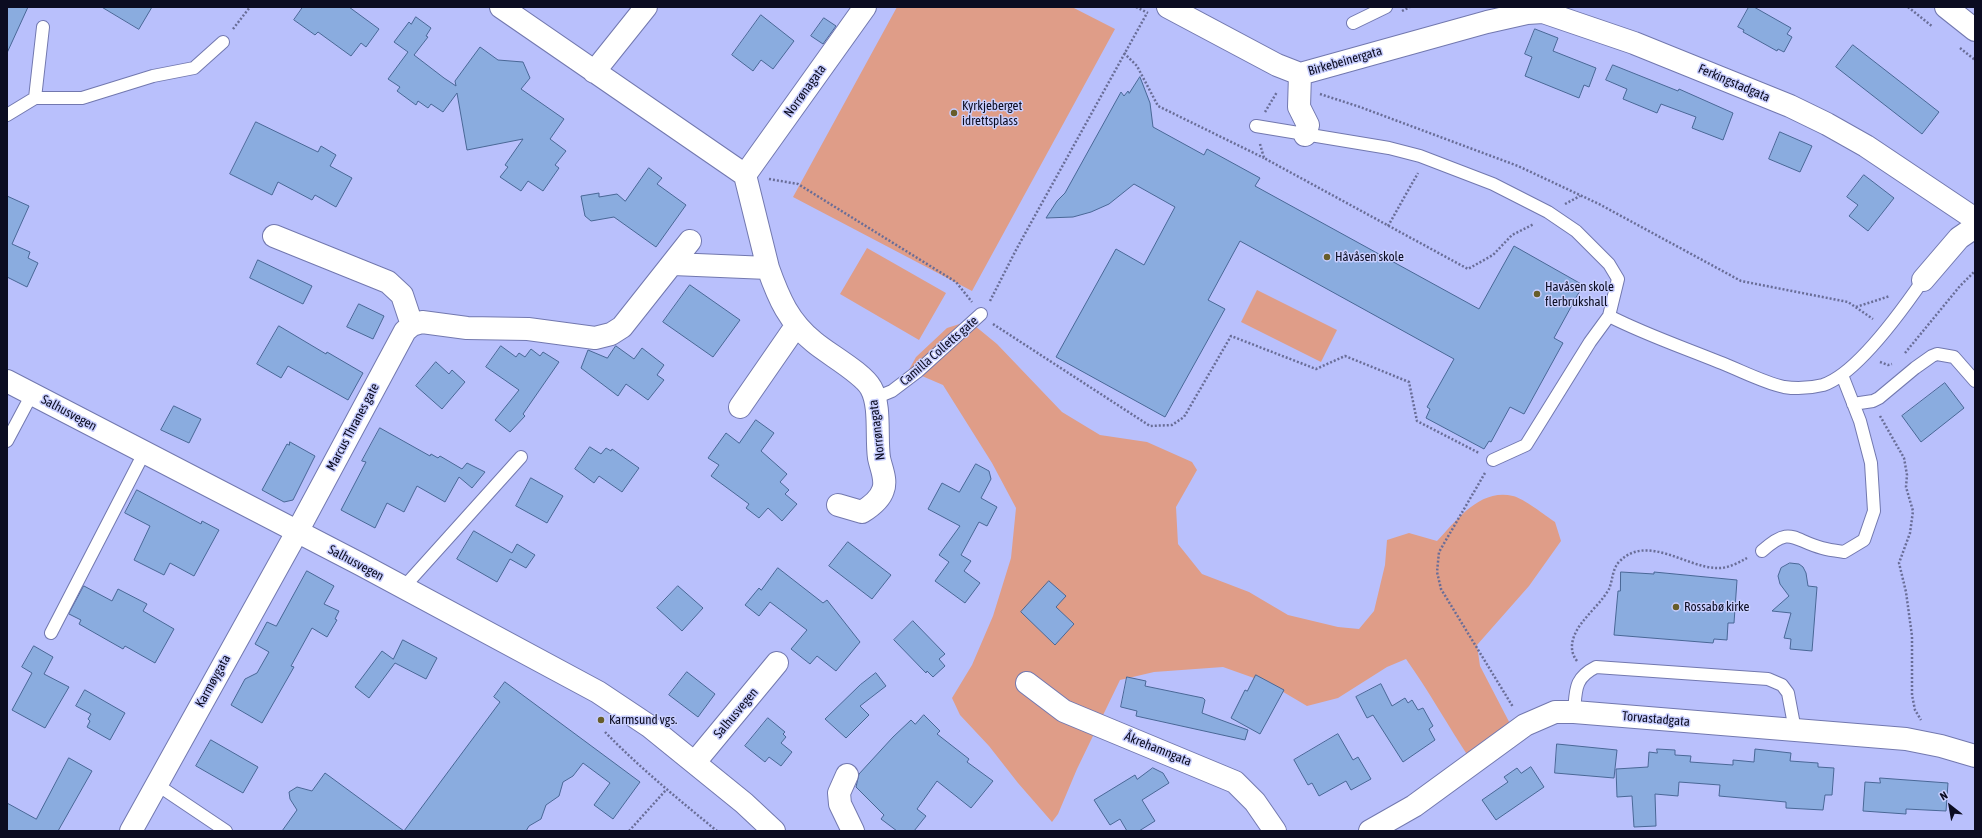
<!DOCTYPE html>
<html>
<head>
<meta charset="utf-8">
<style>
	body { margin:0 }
	#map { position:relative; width:1982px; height:838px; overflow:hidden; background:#b9c0fc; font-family:"Asap Condensed",sans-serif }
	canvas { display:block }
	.frame { position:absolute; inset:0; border:8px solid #0b0c21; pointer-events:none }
	.north { position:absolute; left:1930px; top:786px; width:40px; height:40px; -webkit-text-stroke:3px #c8cefe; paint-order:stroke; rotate:329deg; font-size:11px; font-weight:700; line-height:16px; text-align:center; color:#0b0c21 }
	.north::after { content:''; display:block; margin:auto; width:14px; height:18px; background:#0b0c21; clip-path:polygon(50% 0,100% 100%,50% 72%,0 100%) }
</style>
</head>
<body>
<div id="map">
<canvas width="1982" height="838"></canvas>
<div class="frame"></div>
<div class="north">N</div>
</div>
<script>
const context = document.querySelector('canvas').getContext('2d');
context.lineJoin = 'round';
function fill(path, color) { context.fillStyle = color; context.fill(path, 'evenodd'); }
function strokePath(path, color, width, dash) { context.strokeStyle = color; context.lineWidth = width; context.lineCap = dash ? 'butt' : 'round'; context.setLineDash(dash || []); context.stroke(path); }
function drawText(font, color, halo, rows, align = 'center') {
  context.font = font + ' "Asap Condensed",sans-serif'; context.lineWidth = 3; context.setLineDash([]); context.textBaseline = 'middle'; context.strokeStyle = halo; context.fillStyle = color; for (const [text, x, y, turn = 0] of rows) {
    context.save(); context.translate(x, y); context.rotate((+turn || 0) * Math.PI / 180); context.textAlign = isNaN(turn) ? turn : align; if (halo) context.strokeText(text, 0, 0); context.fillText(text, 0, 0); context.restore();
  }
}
const green = new Path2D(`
	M 897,7 L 1072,7 L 1115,29 L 972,291 L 793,197 Z
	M 867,248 L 946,293 L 919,340 L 840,294 Z
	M 1257,290 L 1337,330 L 1321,362 L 1241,322 Z
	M 969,321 L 997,344 L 1062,412 L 1100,435 L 1147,442 L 1192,462 L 1197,470 L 1176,507 L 1178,544 L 1202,574 L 1249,592 L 1288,615 L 1338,627 L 1359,629 L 1374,611 L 1385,565 L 1387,540 L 1409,533 L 1437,541 C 1457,520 1480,488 1513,496 C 1523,498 1546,516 1555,522 L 1561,541 L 1529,586 L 1477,645 L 1480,666 L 1518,739 L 1470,759 C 1448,726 1429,691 1406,659 L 1387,667 L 1338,698 L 1307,706 L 1268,683 L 1223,667 L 1154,672 L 1120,680 L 1077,769 L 1058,814 L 1052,822 L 1018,783 L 989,746 L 960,715 L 952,698 L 972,665 L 993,616 L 1011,558 L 1016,508 L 992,463 L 943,385 L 922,376 L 899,388 L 916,357 L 947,328 Z`);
const building = new Path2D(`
	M 7,7 L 28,7 L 7,53 Z
	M 102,7 L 152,7 L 139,29 Z
	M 303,7 L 349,7 L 379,29 L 366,47 L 361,43 L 351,56 L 318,32 L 315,35 L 294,20 Z
	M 1749,7 L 1754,7 L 1791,28 L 1787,34 L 1792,37 L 1784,52 L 1778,49 L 1777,51 L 1743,32 L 1744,30 L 1738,27 Z
	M 761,15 L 794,41 L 773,69 L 761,60 L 753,71 L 732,55 Z
	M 416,17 L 431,28 L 426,36 L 428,37 L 414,55 L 444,78 L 456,86 L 455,81 L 480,47 L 498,60 L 523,62 L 530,78 L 521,89 L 564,119 L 550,139 L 566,151 L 555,165 L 559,168 L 543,191 L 528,181 L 521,191 L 500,177 L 508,167 L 505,165 L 523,139 L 467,150 L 457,93 L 443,112 L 431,104 L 428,108 L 418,101 L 416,105 L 397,91 L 400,87 L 388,79 L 408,52 L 394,42 L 409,22 L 411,24 Z
	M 824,18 L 836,26 L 823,44 L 811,36 Z
	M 1535,29 L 1558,38 L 1553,51 L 1596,68 L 1589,87 L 1584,85 L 1579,98 L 1525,76 L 1532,57 L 1525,54 Z
	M 1853,45 L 1939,112 L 1922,134 L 1836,67 Z
	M 1613,65 L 1678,91 L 1679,89 L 1733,113 L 1723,140 L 1692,128 L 1696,117 L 1661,104 L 1657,113 L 1623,99 L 1627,89 L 1606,80 Z
	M 1140,77 L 1150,103 L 1153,127 L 1204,155 L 1207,149 L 1260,178 L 1255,186 L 1479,309 L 1514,246 L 1583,285 L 1554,338 L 1563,343 L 1524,414 L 1510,407 L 1491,442 L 1489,441 L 1484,449 L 1426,418 L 1430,409 L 1427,407 L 1454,359 L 1240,241 L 1208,300 L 1225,309 L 1165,417 L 1056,357 L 1116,249 L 1144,265 L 1175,207 L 1134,184 L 1109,204 L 1091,212 L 1073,217 L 1046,218 L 1057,201 L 1065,193 L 1121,92 L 1124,96 L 1128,91 L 1129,93 Z
	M 256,122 L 318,152 L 321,146 L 336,155 L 330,166 L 352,178 L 336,207 L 315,195 L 312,200 L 278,182 L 272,195 L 230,174 Z
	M 1780,132 L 1812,146 L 1800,172 L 1769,159 Z
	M 649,168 L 662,178 L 657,184 L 686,205 L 656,247 L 614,217 L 591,221 L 585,216 L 581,196 L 599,193 L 599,197 L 617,194 L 625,201 Z
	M 1864,175 L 1894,198 L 1868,231 L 1849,216 L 1858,205 L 1847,197 Z
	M 7,196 L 29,206 L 12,244 L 30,252 L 28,258 L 38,263 L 27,287 L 7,277 Z
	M 258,260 L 312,286 L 303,304 L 250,278 Z
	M 690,285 L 740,320 L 713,357 L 663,322 Z
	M 359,304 L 384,316 L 373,339 L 347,327 Z
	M 279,326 L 326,354 L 327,352 L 363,373 L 348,400 L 288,366 L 281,378 L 257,364 Z
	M 501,346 L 516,357 L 519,353 L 525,357 L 531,349 L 540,356 L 543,352 L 559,362 L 523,414 L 525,416 L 510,432 L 495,420 L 519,390 L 486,367 Z
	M 616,346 L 634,359 L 642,348 L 664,365 L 657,375 L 664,380 L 648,400 L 626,384 L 618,396 L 581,368 L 588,350 L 607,358 Z
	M 436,362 L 449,374 L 452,370 L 465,382 L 442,409 L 416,386 Z
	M 1945,383 L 1964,408 L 1921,442 L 1902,416 Z
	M 174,406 L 201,419 L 189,443 L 161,430 Z
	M 756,420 L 774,433 L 761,451 L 787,474 L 780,482 L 789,490 L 785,494 L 797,504 L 782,521 L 768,508 L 759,518 L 746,508 L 749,504 L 711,476 L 719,465 L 708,458 L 726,433 L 739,443 Z
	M 380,428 L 430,456 L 431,454 L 438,458 L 440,456 L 462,469 L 467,463 L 485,472 L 472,488 L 459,477 L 445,502 L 417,486 L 404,512 L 387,503 L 375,528 L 341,510 L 366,462 L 362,461 Z
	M 290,442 L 315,456 L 293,500 L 284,502 L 262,490 L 287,444 L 289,445 Z
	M 590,447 L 601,454 L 606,448 L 611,451 L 612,449 L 639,468 L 622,492 L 599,476 L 594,483 L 575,469 Z
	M 976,464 L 989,471 L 991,479 L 981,498 L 997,507 L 987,526 L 979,522 L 961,555 L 971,561 L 964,571 L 980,583 L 965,603 L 935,581 L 949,562 L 939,555 L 960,526 L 928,509 L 942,483 L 959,492 Z
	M 531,478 L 563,496 L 547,523 L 516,506 Z
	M 137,490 L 201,524 L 202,521 L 219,530 L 194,576 L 170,563 L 164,575 L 134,560 L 150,526 L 125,513 Z
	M 474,531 L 512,553 L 517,544 L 535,555 L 526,568 L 510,559 L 497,582 L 457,559 Z
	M 848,542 L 891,575 L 872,599 L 829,566 Z
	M 1790,563 L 1799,564 L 1803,567 L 1806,573 L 1808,586 L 1817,587 L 1812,651 L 1790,649 L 1791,639 L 1784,638 L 1791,613 L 1772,611 L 1789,596 L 1780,584 L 1778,576 L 1781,568 Z
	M 778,568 L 823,603 L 827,600 L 860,642 L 836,671 L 817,656 L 810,664 L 791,649 L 807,630 L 770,602 L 759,616 L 745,605 L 759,588 L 761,590 Z
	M 307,571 L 334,586 L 324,604 L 339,611 L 335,619 L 337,620 L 327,637 L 312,628 L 291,666 L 294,667 L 262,723 L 231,705 L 245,679 L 257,673 L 269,652 L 255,644 L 267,622 L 276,626 Z
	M 1621,572 L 1654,574 L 1654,572 L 1737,580 L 1734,623 L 1728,623 L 1727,640 L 1714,639 L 1713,643 L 1614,635 L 1618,591 L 1620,591 Z
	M 1049,581 L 1066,596 L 1056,607 L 1074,624 L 1055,645 L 1021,612 Z
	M 84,586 L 112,601 L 118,589 L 147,604 L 143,611 L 174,629 L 155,663 L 125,646 L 123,649 L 79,624 L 81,620 L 69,614 Z
	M 678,586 L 703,608 L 682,631 L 657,608 Z
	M 913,621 L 945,654 L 939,659 L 945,666 L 933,677 L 927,671 L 926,673 L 894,640 Z
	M 403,640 L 437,658 L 426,679 L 395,663 L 369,698 L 355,687 L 382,651 L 393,659 Z
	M 34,646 L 53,657 L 44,674 L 69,687 L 45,728 L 12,710 L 32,673 L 22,667 Z
	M 687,672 L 715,694 L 698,717 L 669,695 Z
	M 876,673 L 886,686 L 860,706 L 869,715 L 846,738 L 825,719 L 860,685 Z
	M 1256,675 L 1284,690 L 1260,734 L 1231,718 L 1245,690 L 1247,691 Z
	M 1127,677 L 1146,681 L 1145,686 L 1203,698 L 1205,700 L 1202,713 L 1248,730 L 1245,740 L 1136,716 L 1137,711 L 1121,707 Z
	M 505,682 L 640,782 L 613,819 L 594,805 L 610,783 L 583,763 L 573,776 L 563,782 L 559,796 L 546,805 L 541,819 L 529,826 L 526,831 L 282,831 L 297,810 L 290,799 L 289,792 L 297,787 L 312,791 L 325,773 L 404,831 L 500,702 L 494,697 Z
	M 1381,684 L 1392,706 L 1405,698 L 1408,703 L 1412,700 L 1418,710 L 1423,708 L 1433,726 L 1429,729 L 1435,740 L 1403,762 L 1373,715 L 1367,718 L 1356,697 Z
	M 85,690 L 125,713 L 110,740 L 87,727 L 90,721 L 88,719 L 91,714 L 76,706 Z
	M 924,715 L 940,731 L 937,734 L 969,759 L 967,762 L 993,781 L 971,808 L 937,781 L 917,809 L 926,816 L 914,831 L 897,831 L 881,819 L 884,815 L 856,787 L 859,774 L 893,737 L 911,720 L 915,724 Z
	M 768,718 L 785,732 L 783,734 L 786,737 L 781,743 L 792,752 L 781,766 L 769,757 L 765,762 L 745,746 Z
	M 1338,734 L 1353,760 L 1358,757 L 1371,779 L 1351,790 L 1346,781 L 1319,796 L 1312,783 L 1308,785 L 1294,760 Z
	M 211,740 L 258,767 L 243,793 L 196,766 Z
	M 1557,744 L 1617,750 L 1614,778 L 1555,773 Z
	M 1657,749 L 1675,750 L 1675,755 L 1691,756 L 1690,762 L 1733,765 L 1733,760 L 1754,762 L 1755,749 L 1791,753 L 1790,761 L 1818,763 L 1818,767 L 1834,768 L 1832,795 L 1825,795 L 1823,810 L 1786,808 L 1786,802 L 1719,796 L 1720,785 L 1679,782 L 1678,796 L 1655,794 L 1656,826 L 1634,827 L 1632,796 L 1617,797 L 1616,769 L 1648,767 L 1649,752 L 1657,753 Z
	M 69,758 L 92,771 L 58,831 L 7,831 L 7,803 L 36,819 Z
	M 1531,767 L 1544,787 L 1496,820 L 1482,800 L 1508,782 L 1504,777 L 1517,768 L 1521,773 Z
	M 1153,768 L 1163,773 L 1169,783 L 1142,800 L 1155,821 L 1139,831 L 1127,831 L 1120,819 L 1110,825 L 1094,800 L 1135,775 L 1137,779 Z
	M 1880,778 L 1948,783 L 1946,811 L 1906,809 L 1906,814 L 1863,811 L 1865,782 L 1880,783 Z`);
const path = new Path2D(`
	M 1136,7 L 1148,13
	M 1908,7 L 1933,27
	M 1402,11 L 1410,7
	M 233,29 L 250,7
	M 1960,48 L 1975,60
	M 1124,53 L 1137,66 L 1158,106 L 1264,158
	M 1320,94 L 1360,107 L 1518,166 L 1599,204 L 1741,281 L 1848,302 L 1873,319
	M 1265,112 L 1277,92
	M 1260,144 L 1264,158 L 1468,269 L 1493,255 L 1512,235 L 1534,224
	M 769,179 L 798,184 L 956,282 L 972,302
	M 1565,204 L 1580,196
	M 1388,226 L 1418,173
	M 990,301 L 1017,248 L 1147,13
	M 1856,307 L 1890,296
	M 993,324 L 1150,426 L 1172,425 L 1184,417 L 1231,336 L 1316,369 L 1345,356 L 1409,382 L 1417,421 L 1479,453
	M 1905,353 L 1960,286 L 1975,271
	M 1880,362 L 1888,365 L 1892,364
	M 1880,416 L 1904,458 L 1907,475 L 1906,487 L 1913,511 L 1910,533 L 1899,563 L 1906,592 L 1912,636 L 1912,695 L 1915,710 L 1921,720
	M 1485,473 L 1439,552 L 1437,572 L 1441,589 L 1513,707
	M 1577,661 C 1566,647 1575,631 1584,620 C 1592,610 1603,600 1609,589 C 1613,580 1612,568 1620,561 C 1647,534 1686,567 1716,568 C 1727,569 1738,563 1747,558
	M 605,732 C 640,768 678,799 717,831
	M 629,831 L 666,790`);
const service = new Path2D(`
	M 1353,23 L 1386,7
	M 35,98 L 43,27
	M 7,115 L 35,98 L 82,98 L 153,76 L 194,68 L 223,42
	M 1256,126 L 1389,148 L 1420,156 L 1493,184 L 1548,212 L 1576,231 L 1609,264 L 1618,279 L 1609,316 L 1590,342 L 1526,445 L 1493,460
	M 1609,316 C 1644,334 1682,347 1719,362 C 1740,370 1762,382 1784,387 C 1797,389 1811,388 1823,385 C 1857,374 1903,309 1923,280
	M 875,398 L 892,391 L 917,372 L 981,314
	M 1853,404 L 1873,401 L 1879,398 L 1915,368 L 1932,356 L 1937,354 L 1954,357 L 1975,381
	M 7,441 L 32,394
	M 1762,551 C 1791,525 1792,540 1822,548 C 1829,550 1837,551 1844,552 L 1864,540 L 1874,511 L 1871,463 L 1860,421 L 1842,375
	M 403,588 L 521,457
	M 51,633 L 144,453
	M 1574,712 C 1576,690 1574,678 1596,667 L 1768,679 L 1782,685 L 1788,693 L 1795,730
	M 156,784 L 226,831`);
const minor = new Path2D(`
	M 501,7 L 745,175
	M 1168,7 L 1277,65 L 1300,74 L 1487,22 L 1527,13 L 1543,12 L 1634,43 L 1790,106 L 1827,124 L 1866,146 L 1975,219
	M 594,72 L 646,7
	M 1300,74 L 1299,107 L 1308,125 L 1305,135
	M 274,236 L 388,282 L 402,295 L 412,325
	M 673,264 L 768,268 L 745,175 L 865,7
	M 768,268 C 779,299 789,322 814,342 C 828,354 863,373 871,388 C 881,406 876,437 879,458 C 881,468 887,480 883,490 C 880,500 870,507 862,512 L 838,505
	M 1923,280 L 1959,238 L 1975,227
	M 740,407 L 796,326
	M 1027,683 L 1064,711 L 1235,782 L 1255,802 L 1275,831
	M 695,762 L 777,663
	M 847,775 L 839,793 L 840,804 L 853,831
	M 131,831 L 297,532 L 405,331 L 412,325 L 422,322 L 467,328 L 528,329 L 595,338 L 611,334 L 622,327 L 690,241
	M 1370,831 L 1414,806 L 1525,725 L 1555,712 L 1574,712 L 1906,739 L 1941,746 L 1975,756`);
const secondary = new Path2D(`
	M 7,381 L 360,564 L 598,692 L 649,726 L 744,803 L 774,831`);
const primary = new Path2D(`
	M 1946,7 L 1975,30`);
const markers = [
	[954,113,4,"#675d2a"],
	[1327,257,4,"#675d2a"],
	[1537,294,4,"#675d2a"],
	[1676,607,4,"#675d2a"],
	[601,720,4,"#675d2a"]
];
const streetNames = [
	["Birkebeinergata",1345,61,-16],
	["Ferkingstadgata",1734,83,23],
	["Norrønagata",805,91,-54],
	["Camilla Colletts gate",939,351,-41],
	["Salhusvegen",69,413,28],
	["Marcus Thranes gate",353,427,-62],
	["Norrønagata",877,430,-97],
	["Salhusvegen",356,563,28],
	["Karmøygata",213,681,-61],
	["Salhusvegen",736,713,-50],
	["Torvastadgata",1656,719,5],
	["Åkrehamngata",1158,749,22]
];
const poiNames = [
	["Kyrkjeberget",962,106],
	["idrettsplass",962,121],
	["Håvåsen skole",1335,257],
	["Havåsen skole",1545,287],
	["flerbrukshall",1545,302],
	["Rossabø kirke",1684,607],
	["Karmsund vgs.",609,720]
];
fill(green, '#df9d88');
fill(building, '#8aacdf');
strokePath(building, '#496796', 1);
strokePath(service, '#7278af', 14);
strokePath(minor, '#7278af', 24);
strokePath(secondary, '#7278af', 24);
strokePath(primary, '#7278af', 24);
strokePath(path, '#696d97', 2.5, [2, 2]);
strokePath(service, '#fff', 12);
strokePath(minor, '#fff', 22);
strokePath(secondary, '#fff', 22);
strokePath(primary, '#fff', 22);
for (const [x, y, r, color] of markers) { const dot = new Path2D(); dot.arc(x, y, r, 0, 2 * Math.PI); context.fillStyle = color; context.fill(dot); strokePath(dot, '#c8cefe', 1.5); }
drawText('13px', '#0b0c21', '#c8cefe', streetNames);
drawText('13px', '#0b0c21', '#c8cefe', poiNames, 'left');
</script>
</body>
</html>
